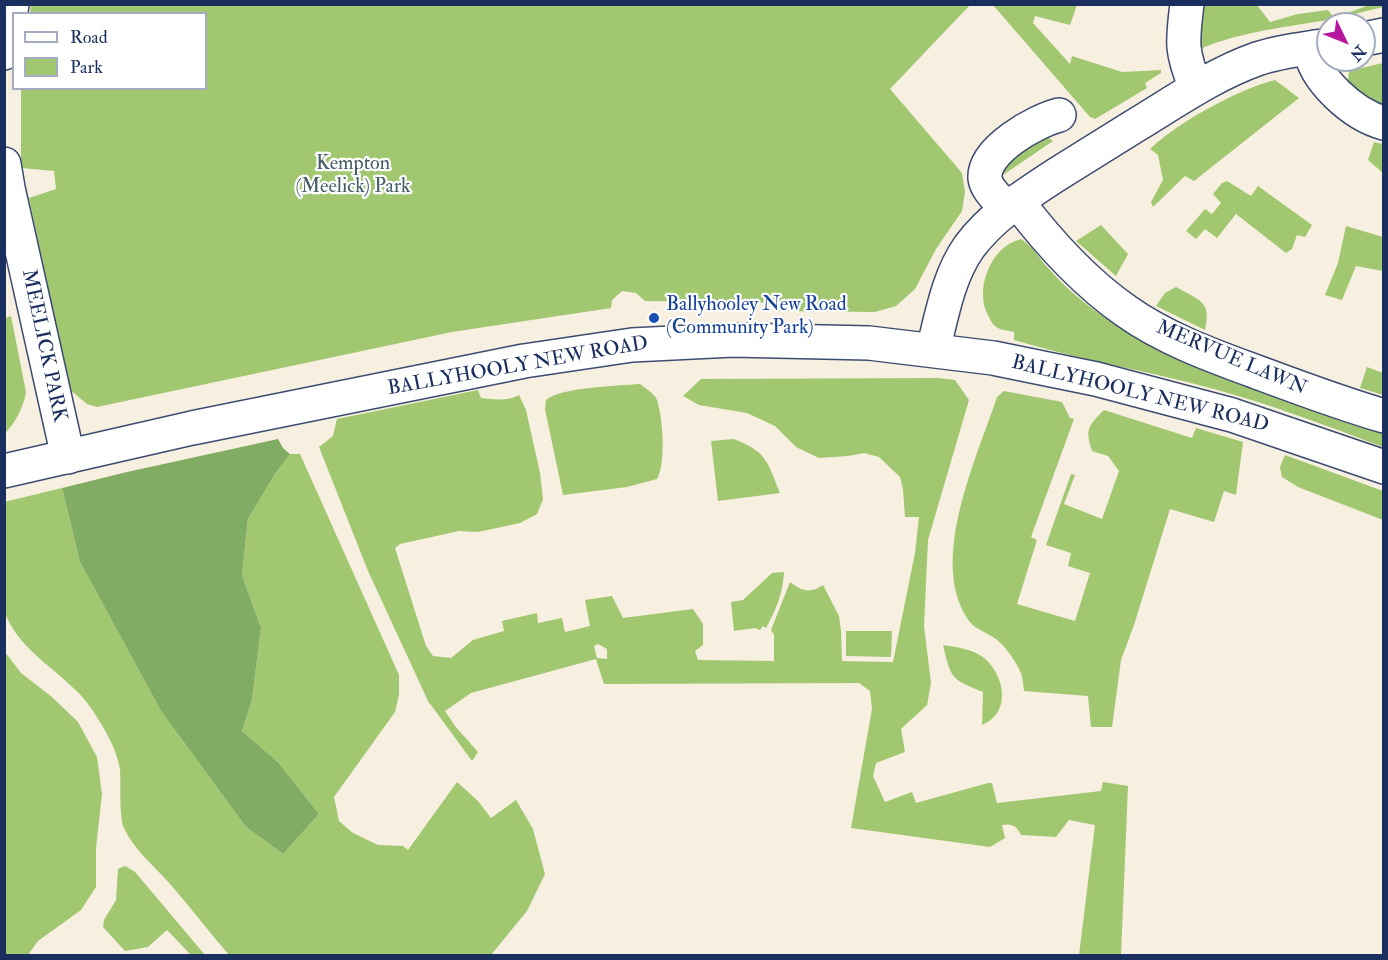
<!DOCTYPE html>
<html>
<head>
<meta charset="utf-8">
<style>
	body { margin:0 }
	#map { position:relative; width:1388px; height:960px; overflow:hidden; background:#f7efdf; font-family:"IM FELL Double Pica",serif }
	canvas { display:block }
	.frame { position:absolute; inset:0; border:6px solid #1b2f5e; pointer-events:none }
	.legend { position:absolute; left:12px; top:12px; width:195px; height:78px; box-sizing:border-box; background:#fff; border:2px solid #a4acbf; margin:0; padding:8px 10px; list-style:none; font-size:18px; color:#1b2f5e }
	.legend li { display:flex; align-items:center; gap:12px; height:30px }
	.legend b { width:30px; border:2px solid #a4acbf }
	.north { position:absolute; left:1316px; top:12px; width:60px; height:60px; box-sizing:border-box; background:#fff; border:2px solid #a4acbf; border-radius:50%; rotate:133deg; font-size:16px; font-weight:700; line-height:24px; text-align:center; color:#1b2f5e }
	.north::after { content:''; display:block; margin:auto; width:21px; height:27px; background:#b5179e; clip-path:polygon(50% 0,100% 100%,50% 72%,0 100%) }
</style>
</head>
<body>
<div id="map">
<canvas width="1388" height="960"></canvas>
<div class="frame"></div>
<ul class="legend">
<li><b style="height:8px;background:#fff"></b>Road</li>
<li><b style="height:16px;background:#a2c771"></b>Park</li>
</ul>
<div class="north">N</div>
</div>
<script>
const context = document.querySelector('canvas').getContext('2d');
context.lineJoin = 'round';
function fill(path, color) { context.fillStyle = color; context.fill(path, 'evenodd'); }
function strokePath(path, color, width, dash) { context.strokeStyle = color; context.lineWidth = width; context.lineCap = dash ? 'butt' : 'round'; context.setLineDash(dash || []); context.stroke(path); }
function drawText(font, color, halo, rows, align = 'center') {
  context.font = font + ' "IM FELL Double Pica",serif'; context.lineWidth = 4.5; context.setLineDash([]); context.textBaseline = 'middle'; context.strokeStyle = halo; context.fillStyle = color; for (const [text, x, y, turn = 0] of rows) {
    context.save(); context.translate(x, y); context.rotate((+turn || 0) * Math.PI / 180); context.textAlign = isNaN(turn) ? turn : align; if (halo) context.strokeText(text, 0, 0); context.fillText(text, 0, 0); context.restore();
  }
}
const green = new Path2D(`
	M 31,5 L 970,5 L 890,89 L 962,173 L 965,192 L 962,211 L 936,249 L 915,289 L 896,306 L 875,312 L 778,311 L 781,303 L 645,301 L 636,293 L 622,291 L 612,300 L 611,308 L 452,332 L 97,407 L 87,404 L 69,389 L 29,198 L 56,189 L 54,171 L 21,168 L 21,89 L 206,88 L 206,14 L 30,13 Z
	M 993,5 L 1077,5 L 1070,25 L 1035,16 L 1033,23 L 1070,64 L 1072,56 L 1122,72 L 1161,70 L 1161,73 L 1145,83 L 1147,88 L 1095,119 L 1090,117 Z
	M 1199,5 L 1257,5 L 1270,22 L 1298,14 L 1328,10 L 1334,18 L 1369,5 L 1383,5 L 1383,7 C 1367,11 1350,15 1333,19 C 1288,27 1242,31 1200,49 Z
	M 1383,63 L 1383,105 C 1374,102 1349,91 1348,81 C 1348,79 1349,73 1349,71 Z
	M 1275,80 L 1299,98 L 1194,181 L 1185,176 L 1153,207 L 1151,202 L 1163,180 L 1158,155 L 1150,149 C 1177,123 1238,89 1275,80 Z
	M 1046,136 L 1053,141 L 1000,177 C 1001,175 1002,169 1003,167 C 1008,158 1036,139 1046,136 Z
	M 1374,142 L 1383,144 L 1383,173 L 1368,160 Z
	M 1227,181 L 1251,196 L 1258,186 L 1312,225 L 1305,237 L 1297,235 L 1292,249 L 1286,253 L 1236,214 L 1217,238 L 1205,229 L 1196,239 L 1186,231 L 1205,209 L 1212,214 L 1221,203 L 1213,194 L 1222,183 Z
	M 1101,225 L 1128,254 L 1116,276 L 1076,241 Z
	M 1346,226 L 1383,237 L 1383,271 L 1356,266 L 1342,300 L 1325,295 L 1338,263 Z
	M 1021,239 C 1034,247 1039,259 1049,269 C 1063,285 1080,300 1097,312 C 1155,355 1224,379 1292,403 C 1322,413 1352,427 1383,433 L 1383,447 C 1328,426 1272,405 1214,389 C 1148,371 1080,360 1014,340 L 1014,332 C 1009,331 1001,330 996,327 C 991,323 989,317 986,311 C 976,285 992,246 1021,239 Z
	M 1176,287 C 1199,300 1212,301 1205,330 L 1156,306 L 1165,293 Z
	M 11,316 L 26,392 C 24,406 15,424 5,433 L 5,318 Z
	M 1367,367 L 1383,373 L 1383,395 L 1360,388 Z
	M 938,378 L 955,380 L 969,400 L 928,540 L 924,626 L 931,683 L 927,705 L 901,729 L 905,752 L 876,763 L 873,776 L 885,802 L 912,792 L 916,803 L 988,783 L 992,783 L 997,803 L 1101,791 L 1103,782 L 1128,786 L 1121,955 L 1079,955 L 1095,825 L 1069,820 L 1056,837 L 1021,835 C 1017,826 1012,823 1002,825 L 1005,838 L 990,847 L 851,828 L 872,709 L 870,691 L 859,683 L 604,684 L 596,659 L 471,693 L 445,711 L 455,726 L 478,752 L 472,761 L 428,701 L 368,571 L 319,447 L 333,436 L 337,419 L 478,390 L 481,398 C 494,399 507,402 519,395 L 526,410 L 540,473 L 543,499 L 537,514 L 520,523 L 478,532 L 459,531 L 400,544 L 395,548 L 426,646 L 433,656 L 451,658 L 473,640 L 504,631 L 502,621 L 537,613 L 538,623 L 562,618 L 565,632 L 590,626 L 585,600 L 612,596 L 623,618 L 693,609 L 703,624 L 703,645 L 695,651 L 698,660 L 774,661 L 774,635 L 771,630 L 790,582 C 802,591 810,594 823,585 L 839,616 L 841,631 L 842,661 L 893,662 L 915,553 L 919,517 L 905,517 L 903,489 L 900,477 L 879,457 L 864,453 L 848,456 L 819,458 L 796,447 L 775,426 L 747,413 L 699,405 L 683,396 L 701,379 ZM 598,644 L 607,649 L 607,659 L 597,658 L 594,646 Z
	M 640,384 C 645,388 655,394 657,400 C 663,419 666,463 657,479 L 627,487 L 563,495 L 545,409 L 546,400 C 561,387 618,386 640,384 Z
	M 1004,391 L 1062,402 L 1070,418 L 1074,419 L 1031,537 L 1037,540 L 1017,604 L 1075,621 L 1090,573 L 1068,566 L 1071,553 L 1046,545 L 1071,474 L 1075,475 L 1064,504 L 1102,519 L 1119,471 L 1108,456 L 1092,451 C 1085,429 1088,426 1104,410 L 1192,438 L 1196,428 L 1243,442 L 1236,495 L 1224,491 L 1214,522 L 1170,509 L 1134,625 L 1121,660 L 1112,727 L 1091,727 L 1088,696 L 1024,691 C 1023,685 1023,678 1021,673 C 1016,661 1003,643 993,637 C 982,630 974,629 967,618 C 929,558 977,458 997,397 Z
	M 734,439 C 767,452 767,461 780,493 L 718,501 L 711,441 Z
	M 290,454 L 300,454 L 399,675 L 399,695 L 395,712 L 334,797 L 339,821 L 353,833 L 378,845 L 403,846 L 408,850 L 457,782 L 478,801 L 491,818 L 516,800 L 533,829 L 545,874 L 527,911 L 491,955 L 229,955 C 209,932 191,908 171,885 C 155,867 134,850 124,828 C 119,818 121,783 120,769 C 117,749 104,728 93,711 C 70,674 16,653 4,609 L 4,502 L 62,488 L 80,562 L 161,711 L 246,827 L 283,854 L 319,814 L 278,762 L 242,731 L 252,700 L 261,628 L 242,575 L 248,519 L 275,474 Z
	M 1285,455 L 1383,491 L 1383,520 L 1298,487 L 1282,477 L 1280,467 Z
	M 784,572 C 783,593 776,610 766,628 L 763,626 L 760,630 L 755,628 L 734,631 L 731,602 L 743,600 L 772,573 Z
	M 846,631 L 892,631 L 891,657 L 846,656 Z
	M 943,645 C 955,647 974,649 984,658 C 1000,671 1010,700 994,717 C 991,720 986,723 982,725 L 983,692 C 951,679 951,679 943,645 Z
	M 5,652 L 21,673 L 52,697 L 78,722 L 97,757 L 102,794 L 96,848 L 96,887 L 81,910 L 38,941 L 28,955 L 5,955 Z
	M 125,866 L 135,872 L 205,955 L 191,955 L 167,930 L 148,947 L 125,951 L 103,927 L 104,920 L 116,900 L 118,869 Z`);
const forest = new Path2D(`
	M 278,439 L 283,448 L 290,454 L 275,474 L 248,519 L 242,575 L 261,628 L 252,700 L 242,731 L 278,762 L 319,814 L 283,854 L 246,827 L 161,711 L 80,562 L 62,488 L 127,472 Z`);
const street = new Path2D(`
	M 1187,4 C 1182,43 1181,52 1196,88
	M 1364,39 L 1384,35
	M 1310,48 C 1314,80 1354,115 1384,123
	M 4,53 L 12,4
	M 4,164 L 8,188 L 68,457
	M 1017,201 C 1048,242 1083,281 1126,311 C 1164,338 1210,355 1254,371 C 1297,387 1339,403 1384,416
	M 1006,209 C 999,200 986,189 985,178 C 983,150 1036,121 1059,115
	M 933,350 C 942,315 948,277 969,247 C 992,216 1024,196 1056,175 C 1082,159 1107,143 1133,127 C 1173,103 1212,75 1257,59 C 1280,51 1304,49 1328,45`);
const secondary = new Path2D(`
	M 4,471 L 192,428 L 524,361 L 632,345 L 733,340 L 869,343 L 993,358 L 1096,379 L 1232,415 L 1384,467`);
const markers = [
	[654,318,6,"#1a4fb4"]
];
const parkNames = [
	["Kempton",353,165],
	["(Meelick) Park",353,188]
];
const transitNames = [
	["Ballyhooley New Road",666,306],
	["(Community Park)",666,329]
];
const streetNames = [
	["MEELICK PARK",43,346,78],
	["MERVUE LAWN",1231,359,23],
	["BALLYHOOLY NEW ROAD",518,367,-10],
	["BALLYHOOLY NEW ROAD",1140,395,14]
];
fill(green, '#a2c771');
fill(forest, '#81ac63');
strokePath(street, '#3c4c71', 36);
strokePath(secondary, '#3c4c71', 36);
strokePath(street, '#fff', 33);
strokePath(secondary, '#fff', 33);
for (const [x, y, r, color] of markers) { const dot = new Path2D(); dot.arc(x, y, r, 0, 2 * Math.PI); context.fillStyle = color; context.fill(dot); strokePath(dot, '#fff', 2); }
drawText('20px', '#445d64', '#fff', parkNames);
drawText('20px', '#164399', '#fff', transitNames, 'left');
drawText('20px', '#1b2f5e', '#fff', streetNames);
</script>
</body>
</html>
